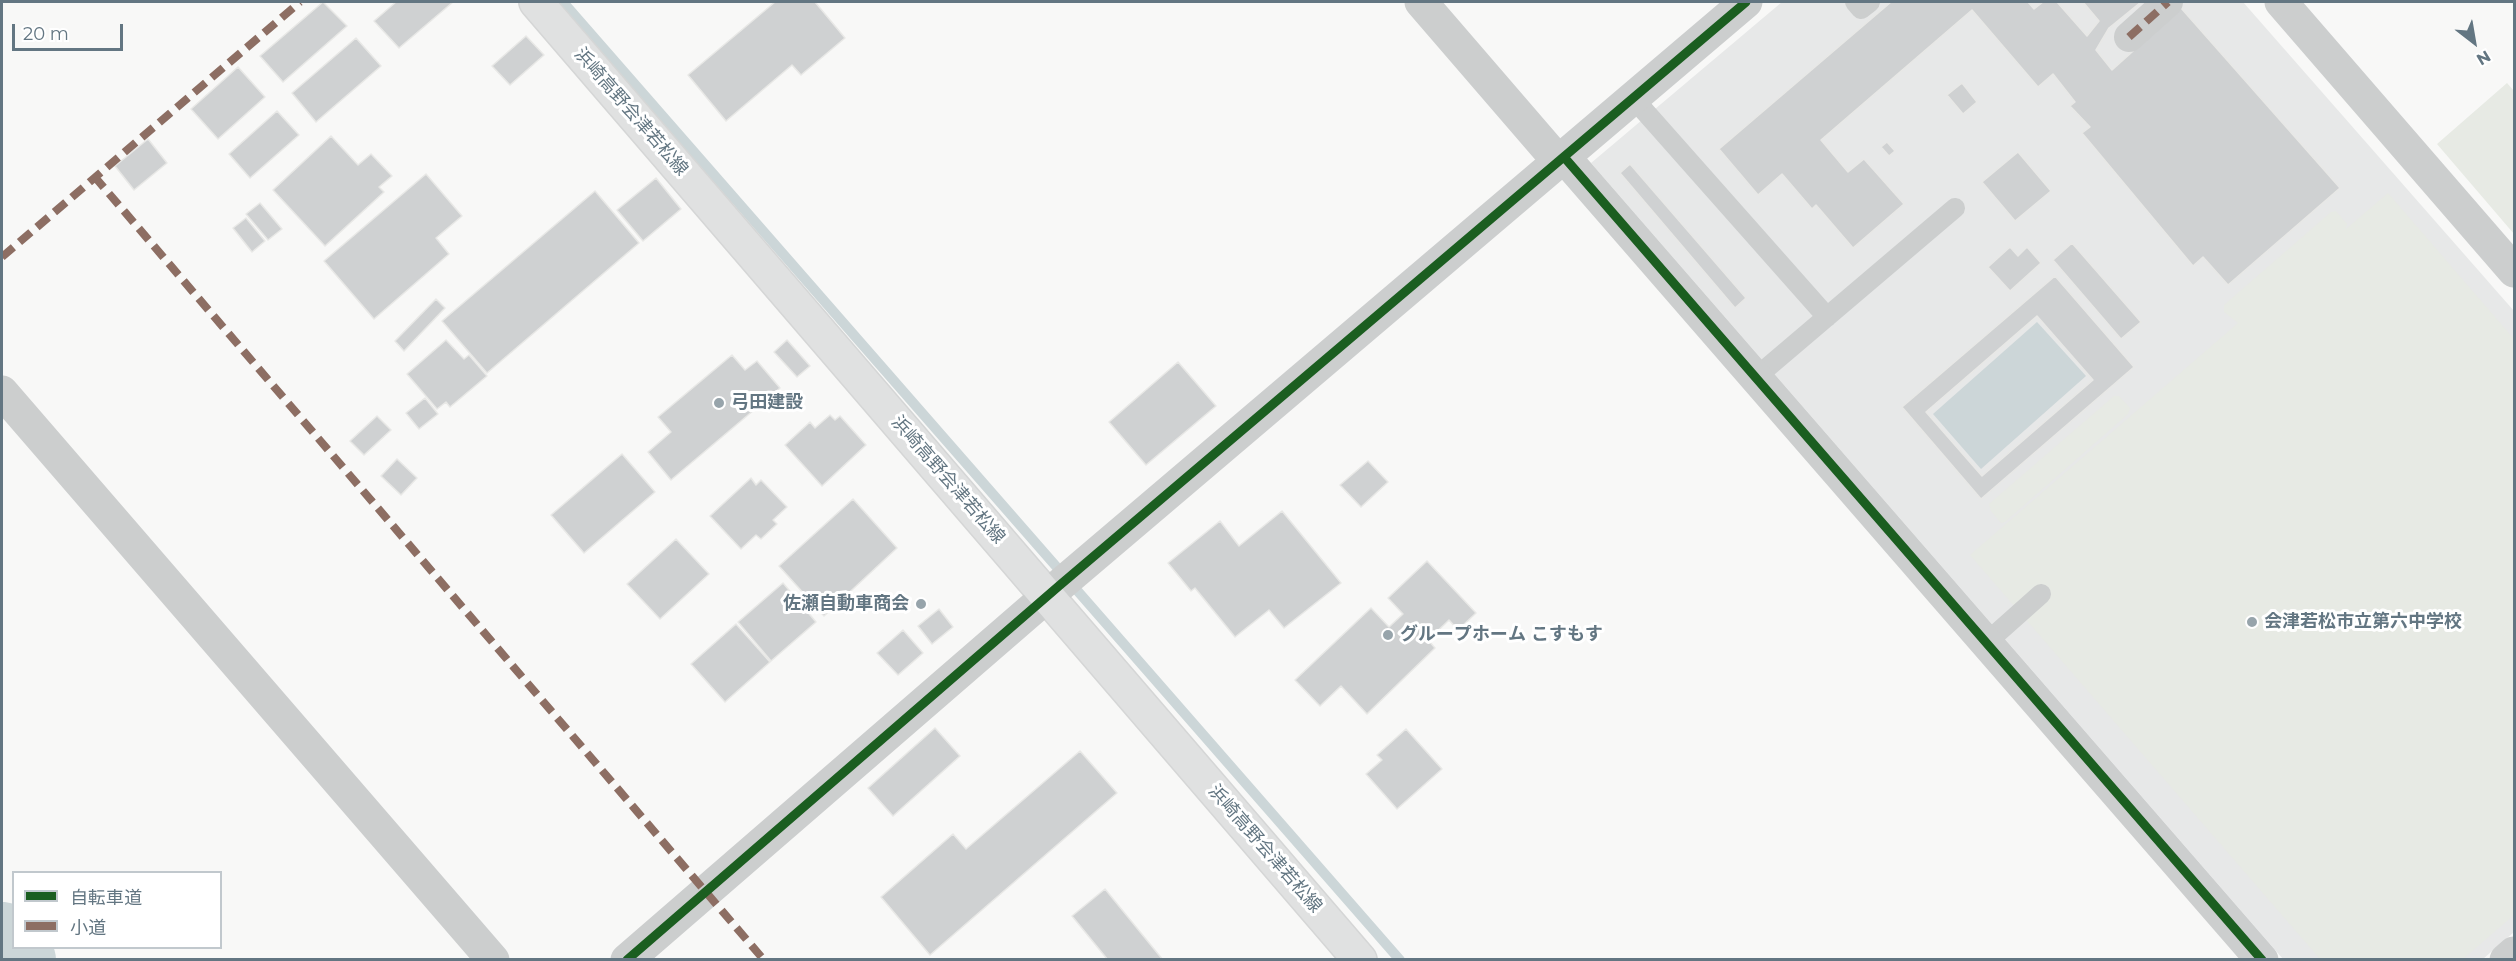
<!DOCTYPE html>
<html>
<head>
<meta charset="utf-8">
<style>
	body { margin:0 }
	#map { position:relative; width:2516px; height:961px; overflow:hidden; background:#f8f8f7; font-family:Montserrat,"Noto Sans JP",sans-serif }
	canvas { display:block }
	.frame { position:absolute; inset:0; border:3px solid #637682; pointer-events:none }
	.legend { position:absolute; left:12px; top:871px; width:210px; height:78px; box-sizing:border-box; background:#fff; border:2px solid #c1c8cd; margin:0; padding:8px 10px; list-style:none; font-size:18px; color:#637682 }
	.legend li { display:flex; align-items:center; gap:12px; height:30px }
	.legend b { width:30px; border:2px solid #c1c8cd }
	.north { position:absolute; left:2444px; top:12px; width:60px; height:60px; -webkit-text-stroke:4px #fff; paint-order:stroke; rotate:149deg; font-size:16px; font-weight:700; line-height:24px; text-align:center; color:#637682 }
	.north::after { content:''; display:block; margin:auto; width:21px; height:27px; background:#637682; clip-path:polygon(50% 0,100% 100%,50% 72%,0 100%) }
	.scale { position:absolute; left:12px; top:24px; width:111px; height:27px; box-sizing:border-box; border:3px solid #637682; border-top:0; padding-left:8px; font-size:18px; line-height:21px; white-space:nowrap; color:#637682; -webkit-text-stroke:4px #fff; paint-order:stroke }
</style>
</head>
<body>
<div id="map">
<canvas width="2516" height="961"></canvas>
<div class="frame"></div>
<ul class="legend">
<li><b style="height:8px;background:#1b5e20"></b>自転車道</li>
<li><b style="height:8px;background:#8d6e63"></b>小道</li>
</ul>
<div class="north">N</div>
<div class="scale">20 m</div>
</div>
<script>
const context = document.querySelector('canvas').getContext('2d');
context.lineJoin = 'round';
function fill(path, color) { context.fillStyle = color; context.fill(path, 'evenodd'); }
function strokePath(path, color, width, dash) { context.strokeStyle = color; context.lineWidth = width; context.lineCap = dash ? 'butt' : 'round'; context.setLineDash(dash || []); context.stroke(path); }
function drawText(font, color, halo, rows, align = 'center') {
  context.font = font + ' Montserrat,"Noto Sans JP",sans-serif'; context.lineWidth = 6; context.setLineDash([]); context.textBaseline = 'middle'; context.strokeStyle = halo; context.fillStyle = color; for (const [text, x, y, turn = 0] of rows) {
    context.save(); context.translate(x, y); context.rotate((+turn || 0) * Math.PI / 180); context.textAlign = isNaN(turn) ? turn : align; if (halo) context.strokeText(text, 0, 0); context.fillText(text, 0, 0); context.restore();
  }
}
const built = new Path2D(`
	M 1782,2 L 2243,2 L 2514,311 L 2514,932 L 2483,959 L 2283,959 L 1591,163 Z`);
const green = new Path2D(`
	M 2507,83 L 2514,91 L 2514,234 L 2437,144 Z
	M 2388,193 L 2514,339 L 2514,915 L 2463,959 L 2320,959 L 1970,555 L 2238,323 L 2224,312 L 2224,305 L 2331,212 L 2336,211 L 2347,224 L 2346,229 Z
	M 2114,396 L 2119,396 L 2130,408 L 2128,414 L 2005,522 L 2001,523 L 1991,511 L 1989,504 Z`);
const water = new Path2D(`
	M 2037,322 L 2086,376 L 1981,469 L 1933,414 Z`);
const stream = new Path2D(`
	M 563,2 L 1400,960`);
const river = new Path2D(`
	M 2,935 L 23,960`);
const building = new Path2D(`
	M 323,2 L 347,26 L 283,82 L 260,56 Z
	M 396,2 L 453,2 L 399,48 L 374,21 Z
	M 775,2 L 815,2 L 845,38 L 801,75 L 792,65 L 726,121 L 688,75 Z
	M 1891,2 L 2028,2 L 2034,9 L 2043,2 L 2057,2 L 2087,36 L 2099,21 L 2083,2 L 2141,2 L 2109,28 L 2096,50 L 2112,70 L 2181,8 L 2340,188 L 2228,285 L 2203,257 L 2193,266 L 2082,133 L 2090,127 L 2070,106 L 2075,102 L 2053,74 L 2038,87 L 1972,10 L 1821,140 L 1848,172 L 1864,159 L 1904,204 L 1853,248 L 1816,205 L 1812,209 L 1782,174 L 1758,195 L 1719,149 Z
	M 526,36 L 544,55 L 510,85 L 492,66 Z
	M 356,38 L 381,66 L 316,122 L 292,93 Z
	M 238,67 L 265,97 L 218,139 L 191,109 Z
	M 1962,83 L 1977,102 L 1963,114 L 1947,95 Z
	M 277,111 L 299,135 L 250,178 L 229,154 Z
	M 331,136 L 358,165 L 371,154 L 392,176 L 379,187 L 384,192 L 325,246 L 273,190 Z
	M 148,139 L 167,163 L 134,190 L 115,166 Z
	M 1887,142 L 1895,151 L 1889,156 L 1881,147 Z
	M 2018,152 L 2051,191 L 2015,221 L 1982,182 Z
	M 1630,164 L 1746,298 L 1735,308 L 1620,173 Z
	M 426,174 L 462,216 L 436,238 L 449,254 L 374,319 L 324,261 Z
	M 656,178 L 681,209 L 643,241 L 617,210 Z
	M 595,191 L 639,243 L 487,373 L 442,321 Z
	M 260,203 L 282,229 L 268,240 L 246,214 Z
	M 246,218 L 265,241 L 252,252 L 233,228 Z
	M 2072,243 L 2141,322 L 2121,339 L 2053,260 Z
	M 2010,247 L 2018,256 L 2027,247 L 2041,263 L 2010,291 L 1988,267 Z
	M 2055,276 L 2134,367 L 1981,499 L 1902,407 ZM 2037,316 L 2093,380 L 1982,476 L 1926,412 Z
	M 436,299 L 445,308 L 404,351 L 395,341 Z
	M 446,340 L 464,359 L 469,355 L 487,376 L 450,407 L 446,402 L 437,409 L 407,374 Z
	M 787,340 L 810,366 L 797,377 L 774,352 Z
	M 732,355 L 745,370 L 757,361 L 780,388 L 671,480 L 648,452 L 671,432 L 658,417 Z
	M 1178,362 L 1216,406 L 1146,465 L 1109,422 Z
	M 425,398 L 438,414 L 419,429 L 406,413 Z
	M 830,415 L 835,420 L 840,416 L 866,445 L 822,486 L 785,445 L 810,422 L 815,428 Z
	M 377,416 L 391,430 L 364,455 L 350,441 Z
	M 622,454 L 655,492 L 584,553 L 551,515 Z
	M 397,459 L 417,478 L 401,495 L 381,476 Z
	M 1368,461 L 1388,482 L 1361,507 L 1340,485 Z
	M 751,478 L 756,485 L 761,480 L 787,507 L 773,520 L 777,524 L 761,539 L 756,535 L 741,549 L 710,516 Z
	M 853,499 L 897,548 L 824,616 L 779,566 Z
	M 1282,511 L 1341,583 L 1284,628 L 1269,610 L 1235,637 L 1195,588 L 1191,591 L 1168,563 L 1220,521 L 1239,546 Z
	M 676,539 L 709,574 L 660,619 L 627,584 Z
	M 1427,561 L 1476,613 L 1458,630 L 1449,620 L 1428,640 L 1435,648 L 1367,714 L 1341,686 L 1320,706 L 1295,680 L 1371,608 L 1389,627 L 1403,614 L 1388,598 Z
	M 783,583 L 816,622 L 771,661 L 738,622 Z
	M 939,609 L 953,627 L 932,644 L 918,626 Z
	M 736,624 L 770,662 L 725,702 L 691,664 Z
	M 903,630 L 923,653 L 898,675 L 877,653 Z
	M 935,728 L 960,756 L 893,816 L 868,788 Z
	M 1406,729 L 1442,769 L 1397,809 L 1366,774 L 1382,760 L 1377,755 Z
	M 1080,751 L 1117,793 L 930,955 L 881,897 L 953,834 L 966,849 Z
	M 1105,889 L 1163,960 L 1108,960 L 1072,916 Z`);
const service = new Path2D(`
	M 1855,2 L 1861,9 L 1870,2
	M 1633,98 L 1827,317
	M 1755,378 L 1955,208
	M 1986,643 L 2041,594`);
const pedestrian = new Path2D(`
	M 2129,37 L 2168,2`);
const minor = new Path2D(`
	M 1421,2 L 1559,162
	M 2281,2 L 2514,271
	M 1564,157 L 2262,960
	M 2,392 L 493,960
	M 627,960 L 1060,585 L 1746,2
	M 2506,960 L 2514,953`);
const secondary = new Path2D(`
	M 536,2 L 1360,960`);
const quiet = new Path2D(`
	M 2129,37 L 2168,2
	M 94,176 L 764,960
	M 2,257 L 300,2`);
const cycleway = new Path2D(`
	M 1564,157 L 2262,960
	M 627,960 L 1060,585 L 1746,2`);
const markers = [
	[719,403,6,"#97a4ab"],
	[921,604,6,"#97a4ab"],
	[2252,622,6,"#97a4ab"],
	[1388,635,6,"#97a4ab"]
];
const streetNames = [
	["浜崎高野会津若松線",631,112,49],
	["浜崎高野会津若松線",948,480,49],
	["浜崎高野会津若松線",1265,849,49]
];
const poiNames = [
	["弓田建設",731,403],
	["佐瀬自動車商会",909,604,"right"],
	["会津若松市立第六中学校",2264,622],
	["グループホーム こすもす",1400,635]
];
fill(built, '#e7e8e8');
fill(green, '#e7eae4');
fill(water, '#ccd6d8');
strokePath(stream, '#ccd6d8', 10);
strokePath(river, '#ccd6d8', 66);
fill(building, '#cfd1d2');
strokePath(building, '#e8e8e6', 1.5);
strokePath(secondary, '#d5d6d6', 36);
strokePath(service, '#cccece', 20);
strokePath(pedestrian, '#cccece', 30);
strokePath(minor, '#cccece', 33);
strokePath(secondary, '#e0e1e1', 33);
strokePath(quiet, '#8d6e63', 8, [15, 8]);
strokePath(cycleway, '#1b5e20', 9);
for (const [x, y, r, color] of markers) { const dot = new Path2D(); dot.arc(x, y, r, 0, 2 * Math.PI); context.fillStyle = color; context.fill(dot); strokePath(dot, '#fff', 2); }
drawText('18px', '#637682', '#fff', streetNames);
drawText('bold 18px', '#637682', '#fff', poiNames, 'left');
</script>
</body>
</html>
